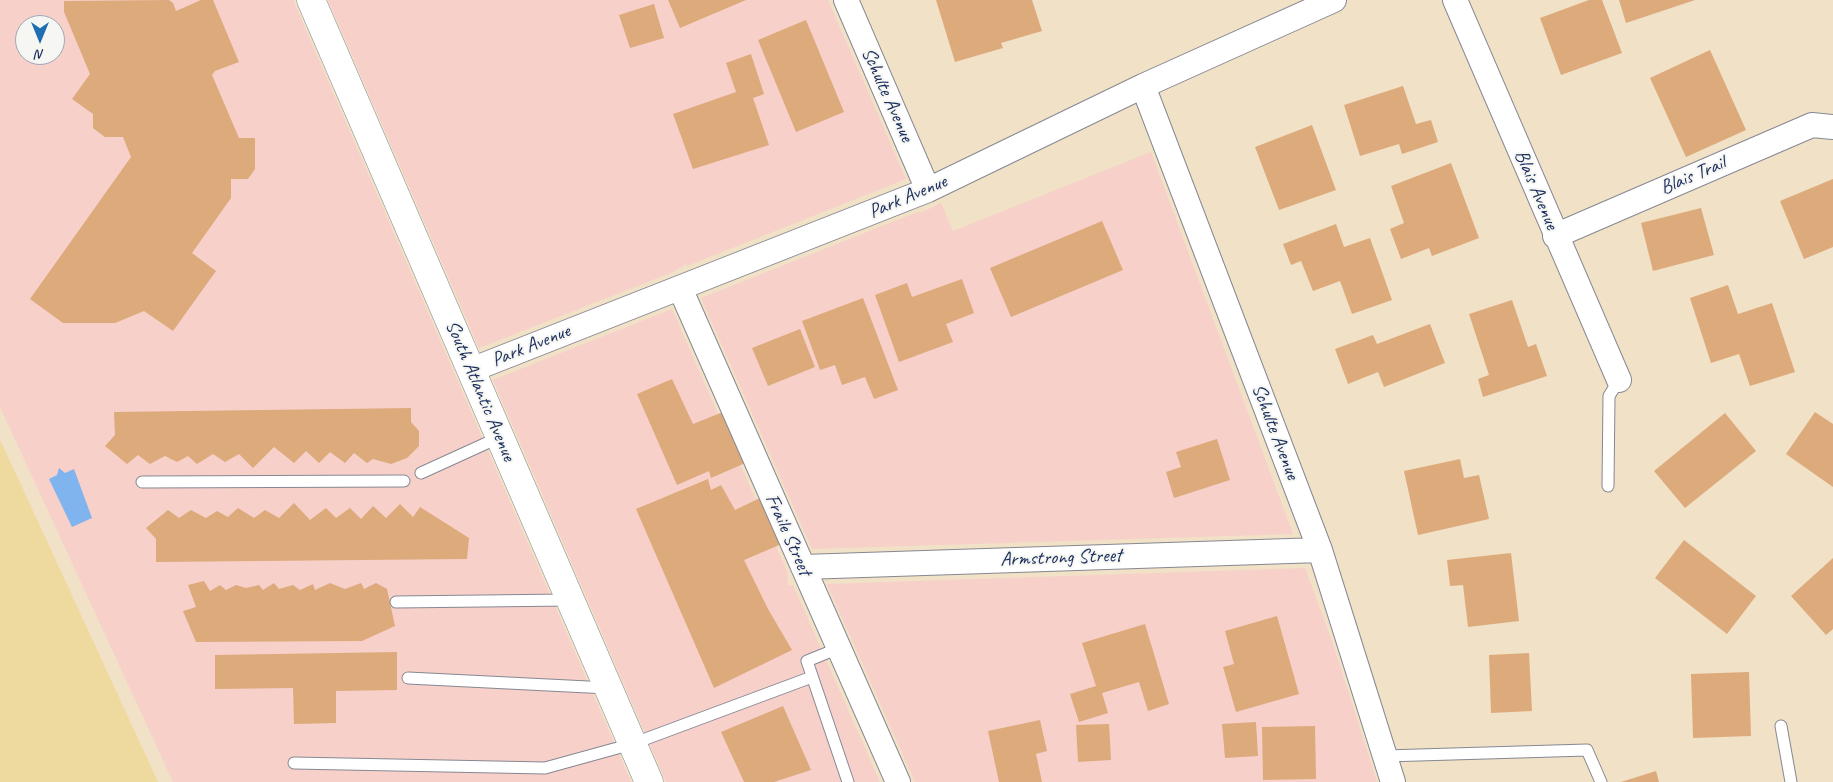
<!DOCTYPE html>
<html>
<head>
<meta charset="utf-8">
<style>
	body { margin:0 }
	#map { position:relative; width:1833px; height:782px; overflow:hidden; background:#f1e1c6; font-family:Caveat,sans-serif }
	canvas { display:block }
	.north { position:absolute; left:15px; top:15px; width:50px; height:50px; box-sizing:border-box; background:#f6f6f2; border:1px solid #9ea6b7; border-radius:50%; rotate:180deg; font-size:14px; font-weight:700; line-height:20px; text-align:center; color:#1b2f5e }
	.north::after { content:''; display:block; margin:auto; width:18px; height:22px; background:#1f6fb2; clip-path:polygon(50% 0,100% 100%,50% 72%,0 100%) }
</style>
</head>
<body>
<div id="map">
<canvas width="1833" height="782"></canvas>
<div class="north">N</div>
</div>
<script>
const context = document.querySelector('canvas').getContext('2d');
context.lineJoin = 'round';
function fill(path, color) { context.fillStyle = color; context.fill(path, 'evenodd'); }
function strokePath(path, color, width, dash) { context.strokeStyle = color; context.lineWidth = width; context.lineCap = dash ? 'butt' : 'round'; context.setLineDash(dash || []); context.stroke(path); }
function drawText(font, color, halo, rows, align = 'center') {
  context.font = font + ' Caveat,sans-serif'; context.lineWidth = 4; context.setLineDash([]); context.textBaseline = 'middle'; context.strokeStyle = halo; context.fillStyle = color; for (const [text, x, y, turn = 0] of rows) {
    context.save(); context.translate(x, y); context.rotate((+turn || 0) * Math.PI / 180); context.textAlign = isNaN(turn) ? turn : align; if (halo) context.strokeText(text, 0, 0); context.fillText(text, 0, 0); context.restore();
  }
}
const built = new Path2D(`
	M 0,0 L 293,0 L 631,782 L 173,782 L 0,407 ZM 25,25 L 55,25 L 55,55 L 25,55 Z
	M 328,0 L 828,0 L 906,179 L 687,266 L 686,264 L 673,272 L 479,348 Z
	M 1151,152 L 1293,534 L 812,549 L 701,298 L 920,211 L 921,213 L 941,203 L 953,231 Z
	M 672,309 L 787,571 L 788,585 L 793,585 L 880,782 L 666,782 L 493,380 Z
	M 1305,568 L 1332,641 L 1377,782 L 915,782 L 827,584 Z`);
const sand = new Path2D(`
	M 0,440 L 22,487 L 158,782 L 0,782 Z`);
const water = new Path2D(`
	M 59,468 L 65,473 L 74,469 L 92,518 L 72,527 L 49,479 L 57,475 Z`);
const building = new Path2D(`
	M 169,0 L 173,3 L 176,11 L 201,0 L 213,0 L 239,62 L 215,71 L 212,75 L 239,138 L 255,138 L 255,169 L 248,179 L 231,179 L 231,198 L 192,253 L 216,271 L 173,331 L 144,311 L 115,323 L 63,323 L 30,299 L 131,157 L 123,137 L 105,137 L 93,128 L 93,114 L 72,99 L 90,74 L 64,12 L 64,1 Z
	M 668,0 L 746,0 L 680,28 Z
	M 936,0 L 1032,0 L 1042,31 L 1001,43 L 1003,48 L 955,62 Z
	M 1589,0 L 1602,0 L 1622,53 L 1561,75 L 1540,18 Z
	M 1619,0 L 1695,0 L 1626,23 Z
	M 654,4 L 664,38 L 630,48 L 619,15 Z
	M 806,20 L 844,112 L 796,132 L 758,40 Z
	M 1710,50 L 1746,130 L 1686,157 L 1650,78 Z
	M 751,54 L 764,94 L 753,98 L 769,145 L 693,169 L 673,114 L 736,92 L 726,63 Z
	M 1403,86 L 1416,124 L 1431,120 L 1438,142 L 1402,154 L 1399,144 L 1360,156 L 1344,105 Z
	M 1312,125 L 1336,190 L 1279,210 L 1255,147 Z
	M 1451,163 L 1479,238 L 1432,256 L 1429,248 L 1401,259 L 1390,229 L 1404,223 L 1391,186 Z
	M 1833,179 L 1833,247 L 1804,259 L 1780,201 Z
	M 1701,208 L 1714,255 L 1653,271 L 1641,223 Z
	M 1102,221 L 1123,270 L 1011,317 L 990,268 Z
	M 1336,224 L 1344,247 L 1370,238 L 1392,300 L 1352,314 L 1340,281 L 1313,291 L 1301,261 L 1291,265 L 1283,244 Z
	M 962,279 L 974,313 L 946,324 L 953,342 L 899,362 L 875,295 L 907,283 L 912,297 Z
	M 1728,285 L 1738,314 L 1772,303 L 1795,372 L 1750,386 L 1739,354 L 1711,363 L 1690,298 Z
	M 863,298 L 898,390 L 874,399 L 865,377 L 842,385 L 835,365 L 820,370 L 802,321 Z
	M 1512,300 L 1528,347 L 1536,344 L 1547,376 L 1483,397 L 1478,379 L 1489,375 L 1469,314 Z
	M 1430,324 L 1445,363 L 1384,387 L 1378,372 L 1348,384 L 1335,349 L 1373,335 L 1377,344 Z
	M 800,329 L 815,367 L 768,386 L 752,348 Z
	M 672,379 L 693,424 L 728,410 L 750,461 L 711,478 L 709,471 L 677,485 L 637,394 Z
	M 411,408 L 411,422 L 419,431 L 419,446 L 407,458 L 391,464 L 373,459 L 367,463 L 354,453 L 345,463 L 330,452 L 319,463 L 306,451 L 294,463 L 274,447 L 253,468 L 239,454 L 225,462 L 213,454 L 197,464 L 188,456 L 177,462 L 165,456 L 150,464 L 138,455 L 127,464 L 105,446 L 115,435 L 114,412 Z
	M 1815,412 L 1833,424 L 1833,487 L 1786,454 Z
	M 1725,413 L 1756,451 L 1685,508 L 1654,471 Z
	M 1217,439 L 1230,480 L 1174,498 L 1166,472 L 1181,467 L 1176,452 Z
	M 1460,459 L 1464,478 L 1479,475 L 1489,519 L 1418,535 L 1404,471 Z
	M 708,479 L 711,490 L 721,485 L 735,510 L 762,497 L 784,543 L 744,560 L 768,609 L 792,650 L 714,688 L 636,509 Z
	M 294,503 L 310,520 L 326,508 L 336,518 L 350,508 L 361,519 L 373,506 L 386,518 L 400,504 L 413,517 L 420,507 L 469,538 L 467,559 L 156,562 L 156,539 L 146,528 L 168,510 L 179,518 L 191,510 L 206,518 L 217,511 L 228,517 L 238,508 L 254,518 L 265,510 L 279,518 Z
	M 1684,540 L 1756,596 L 1727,634 L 1655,578 Z
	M 1511,553 L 1519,621 L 1468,627 L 1463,585 L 1450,586 L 1447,560 Z
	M 1833,558 L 1833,629 L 1826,635 L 1791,596 Z
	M 204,581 L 210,591 L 220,585 L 226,590 L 236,585 L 246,588 L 259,585 L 263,590 L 274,583 L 279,589 L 293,585 L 300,590 L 313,584 L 315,590 L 330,583 L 345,589 L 361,583 L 364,589 L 376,583 L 387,589 L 395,626 L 362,641 L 196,642 L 183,611 L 196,607 L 188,585 Z
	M 1277,616 L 1299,694 L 1236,712 L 1223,667 L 1234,664 L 1225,631 Z
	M 1145,624 L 1169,704 L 1148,711 L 1139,682 L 1102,693 L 1108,713 L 1079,722 L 1070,694 L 1096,686 L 1082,643 Z
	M 397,652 L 397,690 L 336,691 L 336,723 L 294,724 L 293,688 L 215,689 L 215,655 Z
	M 1529,653 L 1532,711 L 1491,713 L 1489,655 Z
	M 1749,672 L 1751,736 L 1693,738 L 1691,674 Z
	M 783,706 L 811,770 L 774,782 L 744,782 L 721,732 Z
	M 1040,720 L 1047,751 L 1036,754 L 1042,782 L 999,782 L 988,731 Z
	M 1256,722 L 1258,756 L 1225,758 L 1222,724 Z
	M 1109,724 L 1111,760 L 1078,762 L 1076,725 Z
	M 1315,726 L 1316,779 L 1263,780 L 1262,727 Z
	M 1656,771 L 1659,782 L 1621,782 Z`);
const service = new Path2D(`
	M 421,473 L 500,437
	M 142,482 L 404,481
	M 1608,486 L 1609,396 L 1619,380
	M 396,602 L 569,600
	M 839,648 L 807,661 L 848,782
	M 408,678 L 608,688
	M 1781,726 L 1791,782
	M 1385,756 L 1587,750 L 1601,782
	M 294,763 L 545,768 L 632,744 L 812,677`);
const minor = new Path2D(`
	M 846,0 L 928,190
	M 1455,0 L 1619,380
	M 1143,86 L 1320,550 L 1393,782
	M 1555,236 L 1812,125 L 1833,127
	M 680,288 L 898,782
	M 471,370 L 928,190 L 1143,86 L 1334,0
	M 803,567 L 1320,550`);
const primary = new Path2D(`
	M 311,0 L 649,782`);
const streetNames = [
	["Schulte Avenue",887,95,66],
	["Blais Trail",1693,176,-23],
	["Blais Avenue",1536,190,67],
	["Park Avenue",908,197,-23],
	["Park Avenue",531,346,-22],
	["South Atlantic Avenue",480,391,67],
	["Schulte Avenue",1275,432,69],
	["Fraile Street",788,535,66],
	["Armstrong Street",1061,558,-2]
];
fill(built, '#f7d0ca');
fill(sand, '#eeda9e');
fill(water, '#80b4ee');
fill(building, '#ddaa7c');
strokePath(service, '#868892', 13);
strokePath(minor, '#868892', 26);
strokePath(primary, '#868892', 29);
strokePath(service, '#fff', 11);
strokePath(minor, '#fff', 24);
strokePath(primary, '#fff', 28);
drawText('20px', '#1b2f5e', '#f6f6f2', streetNames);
</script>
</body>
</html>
